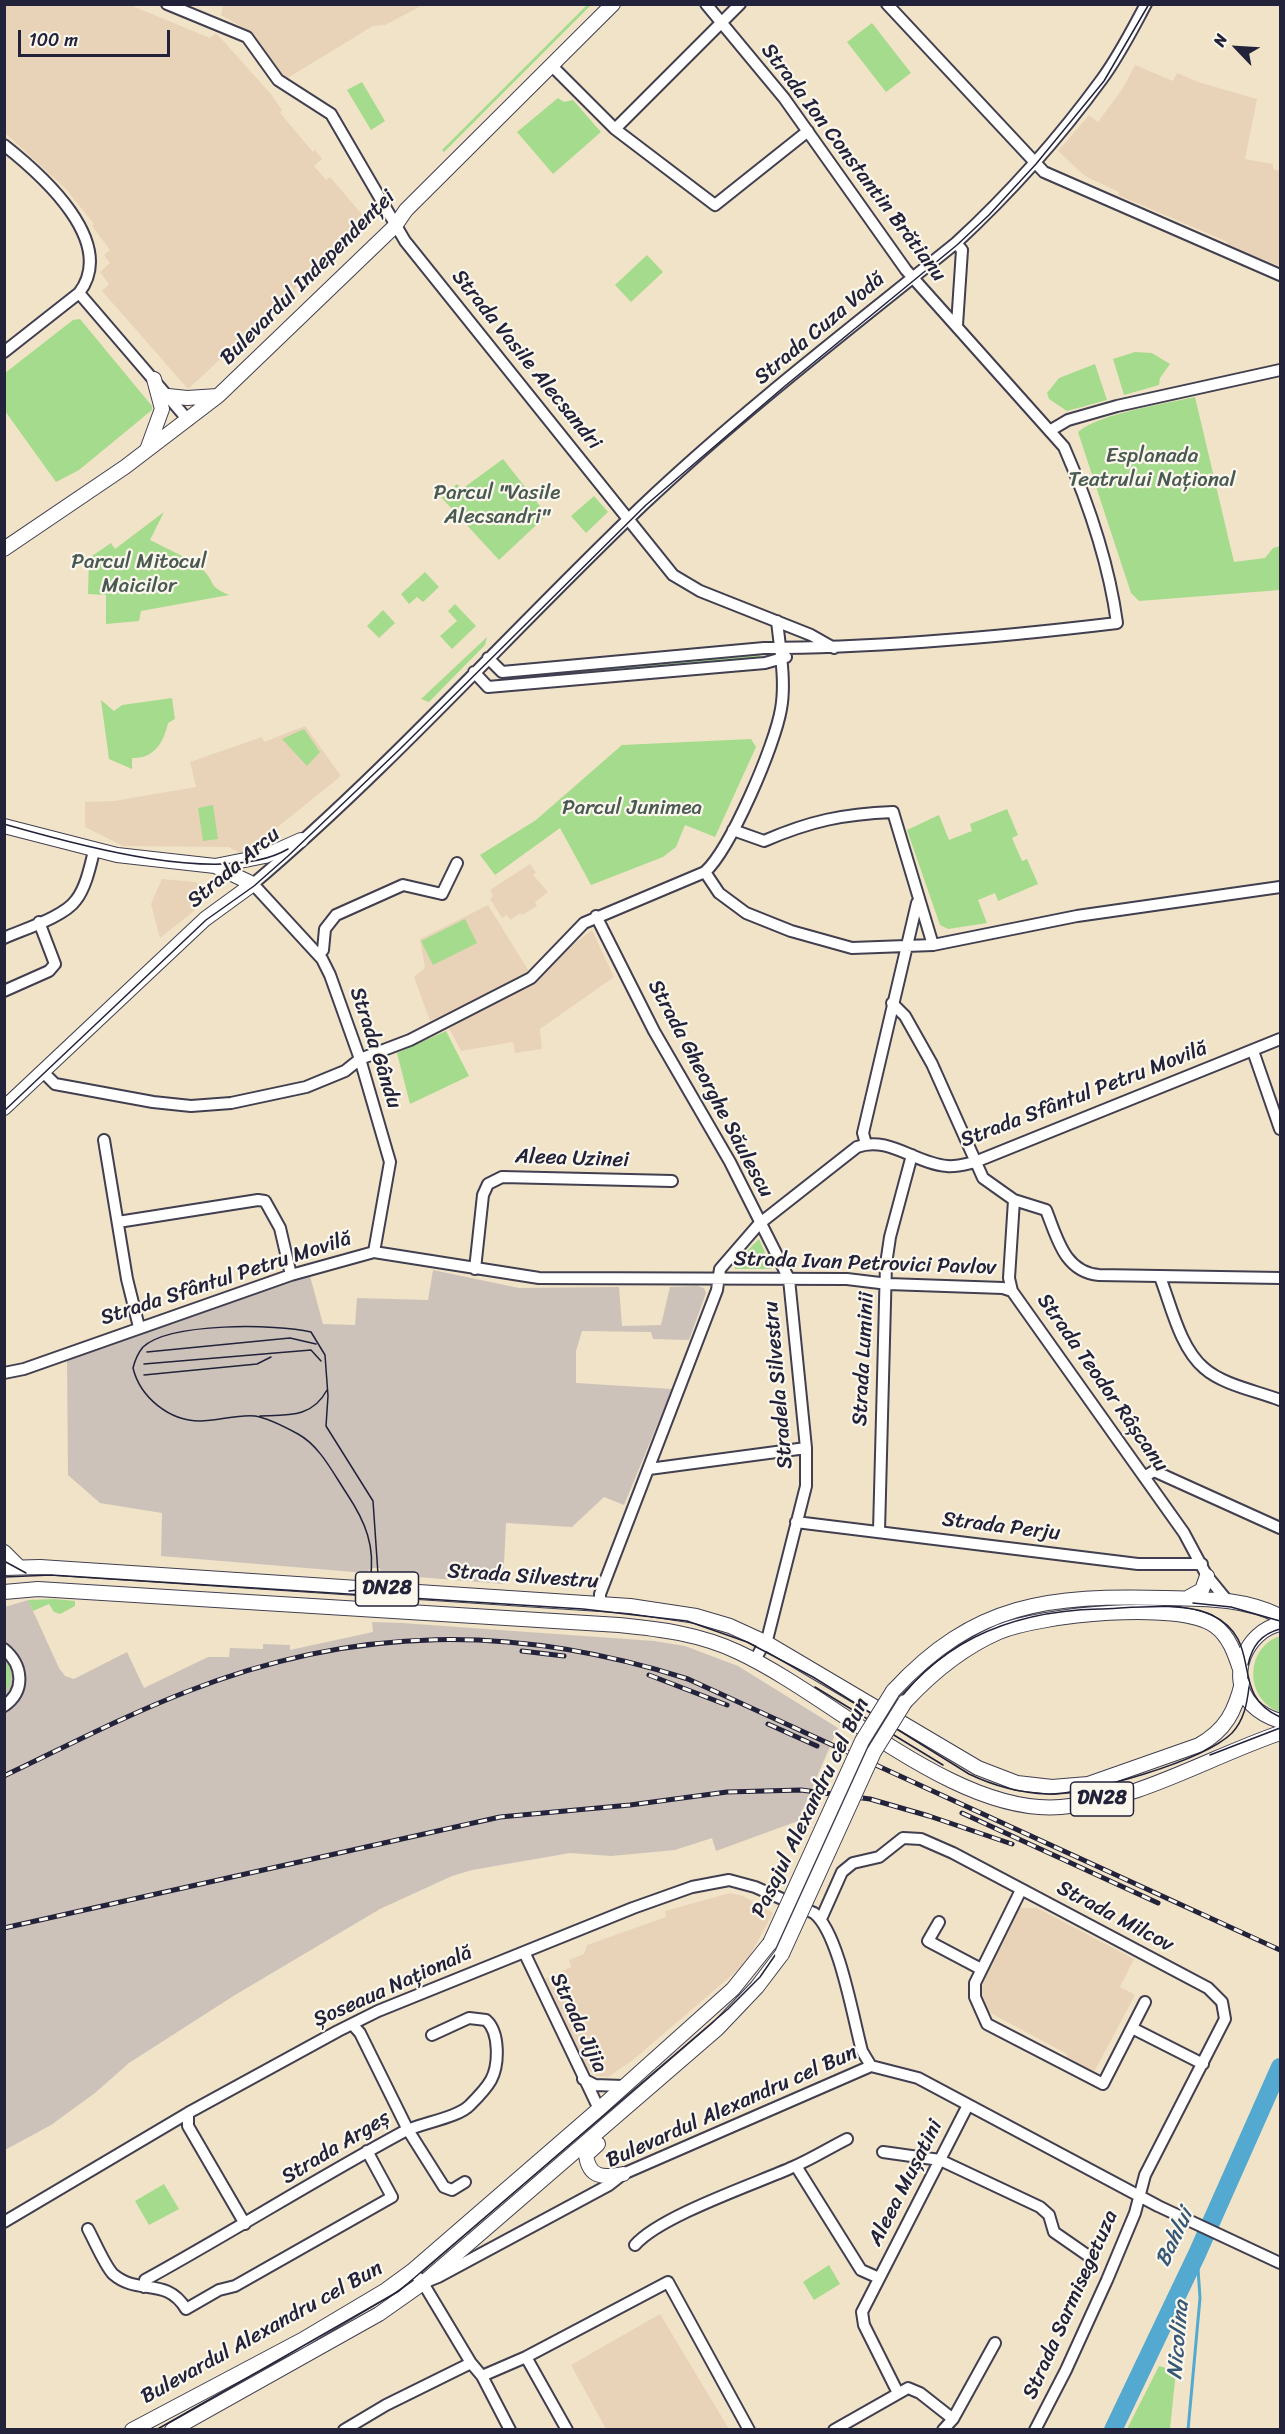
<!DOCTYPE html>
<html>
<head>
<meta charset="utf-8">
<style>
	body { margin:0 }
	#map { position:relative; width:1285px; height:2434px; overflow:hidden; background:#f1e3c7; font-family:Sriracha,sans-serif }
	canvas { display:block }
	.frame { position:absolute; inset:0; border:6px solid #22223b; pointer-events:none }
	.north { position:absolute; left:1207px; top:18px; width:60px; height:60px; -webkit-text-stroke:4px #fbf7ec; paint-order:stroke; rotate:295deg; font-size:16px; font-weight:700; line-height:24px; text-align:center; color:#22223b }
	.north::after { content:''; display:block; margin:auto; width:21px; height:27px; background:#22223b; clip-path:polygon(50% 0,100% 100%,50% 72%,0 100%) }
	.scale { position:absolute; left:18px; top:30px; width:152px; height:27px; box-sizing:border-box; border:3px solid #22223b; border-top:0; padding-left:8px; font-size:18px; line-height:21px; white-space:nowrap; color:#22223b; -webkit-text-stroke:4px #fbf7ec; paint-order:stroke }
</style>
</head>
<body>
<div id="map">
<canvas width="1285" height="2434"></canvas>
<div class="frame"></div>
<div class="north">N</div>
<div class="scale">100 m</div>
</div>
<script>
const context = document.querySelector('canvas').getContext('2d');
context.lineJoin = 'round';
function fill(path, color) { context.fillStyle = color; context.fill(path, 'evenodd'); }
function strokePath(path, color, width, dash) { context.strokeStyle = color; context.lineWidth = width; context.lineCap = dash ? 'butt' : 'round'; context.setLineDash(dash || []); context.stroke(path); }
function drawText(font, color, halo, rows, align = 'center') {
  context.font = font + ' Sriracha,sans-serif'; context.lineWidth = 4.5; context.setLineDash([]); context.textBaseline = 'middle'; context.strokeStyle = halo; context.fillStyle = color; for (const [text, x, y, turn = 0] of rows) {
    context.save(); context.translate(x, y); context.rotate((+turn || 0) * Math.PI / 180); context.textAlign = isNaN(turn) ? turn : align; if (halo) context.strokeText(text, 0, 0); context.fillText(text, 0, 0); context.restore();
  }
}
const built = new Path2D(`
	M 4,5 L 130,5 L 210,38 L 216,33 L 271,94 L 282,110 L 280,113 L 313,152 L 315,150 L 322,159 L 314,166 L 326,180 L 330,177 L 366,219 L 348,235 L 351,238 L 294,290 L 296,292 L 288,300 L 280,303 L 268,319 L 266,317 L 188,389 L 102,291 L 109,284 L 100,272 L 110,263 L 104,255 L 110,250 L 92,226 L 94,224 L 65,188 L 5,133 Z
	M 223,5 L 423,5 L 385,25 L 373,26 L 286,79 L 278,74 L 253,33 L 221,15 Z
	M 1135,65 L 1173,81 L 1177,73 L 1198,82 L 1257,99 L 1245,159 L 1273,164 L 1273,169 L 1280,171 L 1280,266 L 1226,246 L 1228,242 L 1118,195 L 1119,192 L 1085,176 L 1058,151 L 1089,115 L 1098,122 L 1123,88 Z
	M 305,726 L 341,776 L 243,855 L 229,847 L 123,846 L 85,827 L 85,802 L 114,801 L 196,787 L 190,762 L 262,737 L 264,742 Z
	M 530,864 L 536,873 L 533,875 L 548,892 L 535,902 L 537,906 L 522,915 L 520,913 L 510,920 L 507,915 L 502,918 L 490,899 L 493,896 L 490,890 Z
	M 162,879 L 196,882 L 202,889 L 204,898 L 199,907 L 160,938 L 151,904 Z
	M 488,905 L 530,973 L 430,1021 L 414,977 L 425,968 L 420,939 Z
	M 592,930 L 614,977 L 540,1029 L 542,1049 L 515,1053 L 513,1042 L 461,1051 L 449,1028 L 537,980 L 552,961 Z
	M 730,1893 L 743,1896 L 773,1913 L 746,1963 L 633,2060 L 608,2077 L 596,2076 L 586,2068 L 545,1979 L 571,1967 L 569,1960 L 584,1954 L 587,1945 L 666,1917 L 665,1911 Z
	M 1019,1908 L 1037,1908 L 1134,1959 L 1120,1987 L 1135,1995 L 1093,2074 L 1065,2059 L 1067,2054 L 983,2009 L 979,1992 L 983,1979 Z
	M 660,2314 L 729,2429 L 606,2429 L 571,2365 Z`);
const industrial = new Path2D(`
	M 433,1270 L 519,1288 L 619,1287 L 622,1326 L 661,1325 L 670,1287 L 697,1286 L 704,1288 L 706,1293 L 689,1340 L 653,1339 L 651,1332 L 582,1331 L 576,1351 L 576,1383 L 672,1389 L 624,1505 L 604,1497 L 572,1527 L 506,1523 L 503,1584 L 381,1574 L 380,1568 L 371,1568 L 366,1573 L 161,1556 L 162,1513 L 100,1503 L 68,1475 L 67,1358 L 310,1276 L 323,1324 L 355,1325 L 357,1298 L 428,1300 Z
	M 28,1600 L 59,1668 L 65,1676 L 74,1679 L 127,1652 L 144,1688 L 208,1657 L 229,1657 L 230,1648 L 263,1649 L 263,1644 L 290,1645 L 290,1650 L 373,1632 L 372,1622 L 402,1623 L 654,1641 L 685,1646 L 738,1666 L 838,1728 L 798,1821 L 716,1851 L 712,1838 L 675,1850 L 611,1856 L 570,1853 L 472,1870 L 452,1876 L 380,1909 L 235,1995 L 129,2063 L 95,2093 L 51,2125 L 5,2150 L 5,1607 Z`);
const green = new Path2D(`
	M 588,4 L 591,5 L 444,152 L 442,150 Z
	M 872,23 L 911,73 L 886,92 L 847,42 Z
	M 362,82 L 385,121 L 371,130 L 347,90 Z
	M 558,98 L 564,102 L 573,100 L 601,132 L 553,174 L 517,132 Z
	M 647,255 L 663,272 L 631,302 L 615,285 Z
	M 80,319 L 152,406 L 152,410 L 79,470 L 56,482 L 5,411 L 5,373 L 73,320 Z
	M 1135,352 L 1152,353 L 1170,364 L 1160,378 L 1159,385 L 1124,395 L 1113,359 Z
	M 1095,364 L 1107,400 L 1067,411 L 1049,399 L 1047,393 L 1059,378 Z
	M 1195,397 L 1234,562 L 1265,558 L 1273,548 L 1280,546 L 1280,590 L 1139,601 L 1131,593 L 1078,432 C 1101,413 1164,404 1195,397 Z
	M 503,459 L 547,515 L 499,560 L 441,497 L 457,484 L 462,489 Z
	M 594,496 L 608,512 L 586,533 L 571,516 Z
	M 164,512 L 150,540 C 167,549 188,557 202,569 C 216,582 207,586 229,595 L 141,611 L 139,621 L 106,624 L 106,595 L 88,594 L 89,558 L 111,543 L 115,549 Z
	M 425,572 L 439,587 L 423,602 L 417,597 L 409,604 L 401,594 Z
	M 455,604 L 476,626 L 452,649 L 440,636 L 457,621 L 448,611 Z
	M 383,610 L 395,623 L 379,638 L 367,626 Z
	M 487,637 L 485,645 L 429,702 L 421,699 Z
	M 760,654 L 760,658 L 530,679 L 529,675 Z
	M 172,698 L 175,719 L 168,723 C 164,742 154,759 132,758 L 132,769 L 109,759 L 101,700 L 114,711 L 122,705 Z
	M 304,729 L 320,752 L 307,766 L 282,739 Z
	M 751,739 L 756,747 L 715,837 L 685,825 L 676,847 L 663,857 L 591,885 L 560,828 L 495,875 L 480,855 L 536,820 L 622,745 Z
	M 213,805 L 218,839 L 203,841 L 198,808 Z
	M 1007,809 L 1018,835 L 1012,838 L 1022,861 L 1027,859 L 1038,884 L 998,901 L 995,893 L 978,900 L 987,923 L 948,929 L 940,925 L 907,830 L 939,815 L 949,840 L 972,831 L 970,824 Z
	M 465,919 L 477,943 L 433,965 L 421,941 Z
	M 446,1031 L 469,1076 L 410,1104 L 397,1053 Z
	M 759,1239 L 772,1269 L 735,1269 L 734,1264 Z
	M 54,1599 L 75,1601 L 75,1606 L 60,1614 L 54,1612 L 49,1604 L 33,1611 L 28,1600 Z
	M 1280,1636 L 1280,1712 C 1245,1700 1244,1648 1280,1636 Z
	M 5,1659 C 12,1670 14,1682 5,1693 Z
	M 164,2184 L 179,2209 L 149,2225 L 135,2201 Z
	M 829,2265 L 840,2284 L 814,2300 L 803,2282 Z
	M 1159,2366 L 1176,2371 L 1170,2429 L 1127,2429 Z`);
const stream = new Path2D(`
	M 1188,2430 L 1200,2298 L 1197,2254`);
const river = new Path2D(`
	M 1113,2430 L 1197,2254 L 1280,2067`);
const minor = new Path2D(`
	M 167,4 L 247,37 L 278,80 L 331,114 L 405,241 L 673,575 L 700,591 L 811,635 L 834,648
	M 887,4 L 1044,172 L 1280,275
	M 553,67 L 615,129 L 715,205 L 808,131
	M 615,129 L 740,4
	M 4,145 C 42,175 118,242 79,293 L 4,352
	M 956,243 L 962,250 L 957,325
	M 79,293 L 188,420
	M 1051,430 L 1068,420 L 1117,406 L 1280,370
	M 488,658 L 502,672 L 764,648 C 881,648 1000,637 1117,623 C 1109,564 1088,502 1064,447 L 906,270 L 784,98 L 706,4
	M 474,672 L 488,687 L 765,663 L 786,657
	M 733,830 L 764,841 C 810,821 843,814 893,812 L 933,945
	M 705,872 L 719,893 L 746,913 L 791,931 L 852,948 L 933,945 L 1077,916 L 1280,887
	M 596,916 L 654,1031 L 730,1162 L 789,1279 L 806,1448 L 806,1486 L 768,1636 L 755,1660
	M 4,938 C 24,929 64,917 76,900 C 86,887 90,867 94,851
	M 319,955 L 323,950 L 325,929 L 336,915 L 403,885 L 442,894 L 457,863
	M 4,991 L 49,971 L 55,964 L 39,922
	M 892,1003 L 905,1016 L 932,1064 L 983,1178 L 1014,1200 L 1046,1210 C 1057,1237 1064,1272 1099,1275 L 1280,1278
	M 1253,1051 L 1280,1129
	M 43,1072 L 55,1084 L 153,1102 L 191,1106 L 231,1103 L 306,1087 L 345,1071 L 360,1059 L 410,1040 L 531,978 L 584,923 L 705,872 C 731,848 775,745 781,709 C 786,682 780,649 777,621
	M 104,1140 L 127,1279 L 139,1327
	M 866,1144 L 863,1133 L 917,903
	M 1014,1200 L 1009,1278 L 1012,1291 L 1184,1533 L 1207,1576 L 1225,1598
	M 118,1222 L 258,1200 L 265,1201 L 280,1228 L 291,1275
	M 374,1252 L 390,1162 L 360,1059 L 330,975 L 322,959 L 253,884 C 391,767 513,629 644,504 C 741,412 852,327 956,243 C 1009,194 1059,138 1102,79 C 1119,56 1132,30 1146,4
	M 475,1269 L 483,1195 L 488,1184 L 502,1177 L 672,1181
	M 1160,1277 C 1171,1305 1180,1348 1204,1368 C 1223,1385 1257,1391 1280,1400
	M 4,1373 L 24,1369 L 291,1275 L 374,1252 L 539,1278 L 847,1279 L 888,1284 L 1003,1288 L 1012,1291
	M 649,1469 L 806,1448
	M 1144,1477 L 1154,1471 L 1280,1528
	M 796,1522 L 1138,1564 L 1202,1564
	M 879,1531 L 886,1264 L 890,1237 L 912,1155
	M 600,1603 L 600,1594 L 717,1290 L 720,1269 L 759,1224 L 857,1147 C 888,1135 916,1164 947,1166 C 956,1167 966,1164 975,1162 L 1280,1039
	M 4,1649 C 23,1665 26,1691 4,1706
	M 1021,1890 L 975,1983 L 975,1997 L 987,2024 L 1103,2084 L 1145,2002
	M 821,1919 L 842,1872 L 853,1863 L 879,1857 L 903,1838 L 921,1839 L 953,1853 L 1208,1988 L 1222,2002 L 1225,2019 L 1145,2175 L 1135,2213 L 1107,2280 L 1066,2370 L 1035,2430
	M 939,1922 L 928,1941 L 981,1969
	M 524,1952 L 599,2109
	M 352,2024 L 360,2033 L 408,2130 L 444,2187 L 452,2190 L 465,2182
	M 1132,2028 L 1203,2064
	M 583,2079 L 595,2085 L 623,2086
	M 188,2113 L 188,2126 L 245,2224
	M 883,2152 L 940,2160 L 1040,2207 L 1049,2215 L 1054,2232 L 1090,2257
	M 796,2166 L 861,2270 L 879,2278
	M 4,2222 L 188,2113 L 338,2031 L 378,2011 L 633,1908 L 692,1887 L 729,1880 L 755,1887 L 814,1913 C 839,1933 853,2018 862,2051 L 871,2066
	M 88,2229 C 94,2240 105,2266 113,2274 C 138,2296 166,2276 186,2309 L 219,2290 L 235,2286 L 392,2197 L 367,2151
	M 635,2245 C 660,2216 755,2184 793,2167 C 812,2159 829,2148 847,2139
	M 412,2271 L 423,2283 L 438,2277 L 609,2185 L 623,2174 L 871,2066 L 918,2078 L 1158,2206 L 1280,2263
	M 423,2283 L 471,2363 L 482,2376 L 510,2430
	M 144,2287 L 145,2280 C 232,2232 316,2179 403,2132 C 420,2123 458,2118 470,2105 C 477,2098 486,2089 491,2080 C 499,2065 500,2032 486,2020 L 469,2018 L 432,2035
	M 526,2357 L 567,2430
	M 482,2376 L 526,2357 L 668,2282 L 749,2430
	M 898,2393 L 864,2325 L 862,2312 L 968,2105
	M 344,2430 L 386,2405 L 471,2363
	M 834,2430 L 908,2388 L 920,2393 L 953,2419
	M 943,2430 L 953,2419 L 995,2343`);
const major = new Path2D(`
	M 168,396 L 187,398 L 218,396
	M 147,450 L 162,409 L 154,379
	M 4,549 L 125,467 L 218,396 L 395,226 L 406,210 L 613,4
	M 4,826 L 117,855 L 215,866 L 253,884 L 205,919 L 4,1108
	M 215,866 L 265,856 L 301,840
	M 4,1552 L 19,1567
	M 4,1568 L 40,1567 L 630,1606 L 696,1616 L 730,1626 L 765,1642 L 978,1768 L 1017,1783 L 1052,1787 L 1088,1784 L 1199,1745 C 1226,1730 1235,1711 1242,1683
	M 4,1592 L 38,1589 L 619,1625 C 660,1629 700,1634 738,1652 C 833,1696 955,1816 1061,1807 C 1138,1801 1209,1757 1280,1733
	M 1189,1597 L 1202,1590 L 1207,1576
	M 1280,1624 C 1246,1631 1226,1678 1252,1705 C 1260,1713 1270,1718 1280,1721
	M 893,1691 C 975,1602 1050,1595 1165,1598 C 1207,1599 1243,1598 1280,1616
	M 905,1702 C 932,1673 962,1648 999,1632 C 1040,1615 1179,1600 1215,1626 C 1229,1636 1235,1654 1240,1669
	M 598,2144 L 586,2155 C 589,2178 603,2178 623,2174
	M 132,2430 L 302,2340 L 386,2290 L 412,2271 L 599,2109 L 733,1989 L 770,1943
	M 172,2430 L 379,2314 L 423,2283 L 717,2029 L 757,1987 L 782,1954`);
const tram = new Path2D(`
	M 4,824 C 74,844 223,887 288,849
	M 4,1111 L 206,920 L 254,886 L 288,856 L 400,749 L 646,505 L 785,386 L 957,245 L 989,215 L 1036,164 L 1104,81 L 1149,4
	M 147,1352 L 290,1338 L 316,1344
	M 144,1364 L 311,1350 L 321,1361
	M 144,1375 L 257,1364 L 271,1357
	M 260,1416 C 288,1415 312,1418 327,1390
	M 4,1561 L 26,1573
	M 4,1577 L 51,1575 L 583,1609 L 687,1621 L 747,1642 L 813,1677 L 969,1774 C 994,1786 1019,1793 1048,1794 C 1087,1794 1204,1761 1232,1733 C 1244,1720 1247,1704 1249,1687
	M 349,1591 L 359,1590 L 370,1580 C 376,1547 365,1521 347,1494 C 333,1473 320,1446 298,1434 C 287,1428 268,1418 255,1416 C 238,1414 218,1421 200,1421 C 169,1421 140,1397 133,1368 C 135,1360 138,1353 143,1347 C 170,1322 276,1324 311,1332 L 325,1355 L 328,1396 L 326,1426 L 373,1501 L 378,1574 L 386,1587 L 400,1595
	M 1193,1603 L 1231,1607 L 1280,1621
	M 1248,1665 C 1252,1646 1261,1634 1280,1629
	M 815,1687 L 943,1765
	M 1210,1755 L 1280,1728
	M 156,2430 L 399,2291 L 728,2009 L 760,1977 L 778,1951 C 801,1903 822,1855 844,1807 C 858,1776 870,1745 887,1717 C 936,1641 1013,1611 1099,1609 C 1131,1608 1183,1601 1212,1615 C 1266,1642 1227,1694 1280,1717`);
const rail = new Path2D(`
	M 522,1651 L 564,1656
	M 649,1675 L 727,1705
	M 768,1724 L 817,1746
	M 4,1776 C 65,1747 124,1716 186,1692 C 356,1625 515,1624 688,1679 L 1280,1950
	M 962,1813 L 1158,1903
	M 4,1928 L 500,1817 L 630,1805 L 727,1792 L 801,1790 L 870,1799 L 929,1816 L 1012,1844`);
const majorBridge = new Path2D(`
	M 770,1943 L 862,1741 L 893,1691
	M 782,1954 L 874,1752 L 905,1702`);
const shields = [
	[387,1589,63],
	[1102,1799,63]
];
const shieldNames = [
	["DN28",387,1589],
	["DN28",1102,1799]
];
const streetNames = [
	["Strada Ion Constantin Brătianu",853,163,53],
	["Bulevardul Independenței",308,278,-45],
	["Strada Cuza Vodă",820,329,-40],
	["Strada Vasile Alecsandri",526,360,51],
	["Strada Arcu",234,868,-40],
	["Strada Gându",375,1048,72],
	["Strada Gheorghe Săulescu",710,1089,62],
	["Strada Sfântul Petru Movilă",1084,1095,-21],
	["Aleea Uzinei",572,1159,2],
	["Strada Ivan Petrovici Pavlov",865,1264,2],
	["Strada Sfântul Petru Movilă",226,1279,-18],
	["Strada Luminii",864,1359,-87],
	["Strada Teodor Râșcanu",1102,1383,55],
	["Stradela Silvestru",779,1385,-95],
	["Strada Perju",1001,1527,7],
	["Strada Silvestru",523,1577,4],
	["Pasajul Alexandru cel Bun",811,1808,-64],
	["Strada Milcov",1115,1917,28],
	["Șoseaua Națională",393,1987,-24],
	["Strada Jijia",578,2023,65],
	["Bulevardul Alexandru cel Bun",732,2107,-24],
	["Strada Argeș",336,2148,-31],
	["Aleea Mușatini",906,2183,-63],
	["Strada Sarmisegetuza",1071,2305,-66],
	["Bulevardul Alexandru cel Bun",262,2333,-29]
];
const parkNames = [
	["Esplanada",1152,457],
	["Teatrului Național",1152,481],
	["Parcul \"Vasile",497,494],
	["Alecsandri\"",497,518],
	["Parcul Mitocul",139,563],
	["Maicilor",139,587],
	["Parcul Junimea",632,809]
];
const waterNames = [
	["Bahlui",1175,2238,-65],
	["Nicolina",1179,2340,-85]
];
fill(built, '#e9d3b8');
fill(industrial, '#ccc2b9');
fill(green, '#a5db8c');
strokePath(stream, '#53a9cf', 3);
strokePath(river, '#53a9cf', 18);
strokePath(minor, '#413f50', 14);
strokePath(major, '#413f50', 16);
strokePath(minor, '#fff', 10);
strokePath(major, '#fff', 14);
strokePath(tram, '#22223b', 1.5);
strokePath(rail, '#22223b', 5);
strokePath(rail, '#fbf7ec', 3, [9]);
strokePath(majorBridge, '#413f50', 16, []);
strokePath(majorBridge, '#fff', 14);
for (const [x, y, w] of shields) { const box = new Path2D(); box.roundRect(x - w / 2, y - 17, w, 34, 4.5); context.fillStyle = '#fbf7ec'; context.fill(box); strokePath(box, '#22223b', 1.5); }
drawText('bold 20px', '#22223b', null, shieldNames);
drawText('21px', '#22223b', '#fbf7ec', streetNames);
drawText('21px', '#495a53', '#fbf7ec', parkNames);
drawText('italic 22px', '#365876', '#fbf7ec', waterNames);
</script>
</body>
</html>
